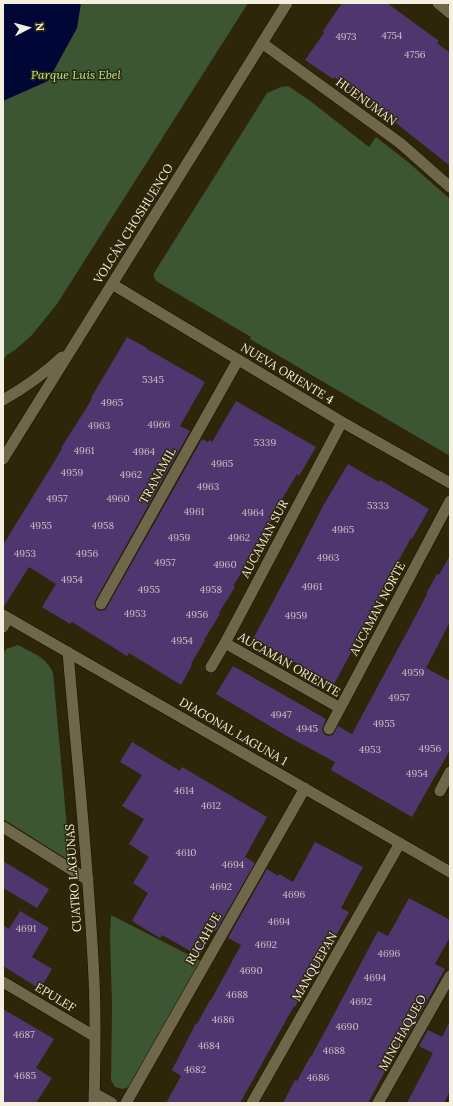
<!DOCTYPE html>
<html>
<head>
<meta charset="utf-8">
<style>
	body { margin:0 }
	#map { position:relative; width:453px; height:1106px; overflow:hidden; background:#2d2609; font-family:Lora,serif }
	canvas { display:block }
	.frame { position:absolute; inset:0; border:4px solid #f4f0df; pointer-events:none }
	.north { position:absolute; left:8px; top:8px; width:40px; height:40px; -webkit-text-stroke:3px #2d2609; paint-order:stroke; rotate:84deg; font-size:11px; font-weight:700; line-height:16px; text-align:center; color:#f4f0df }
	.north::after { content:''; display:block; margin:auto; width:14px; height:18px; background:#f4f0df; clip-path:polygon(50% 0,100% 100%,50% 72%,0 100%) }
</style>
</head>
<body>
<div id="map">
<canvas width="453" height="1106"></canvas>
<div class="frame"></div>
<div class="north">N</div>
</div>
<script>
const context = document.querySelector('canvas').getContext('2d');
context.lineJoin = 'round';
function fill(path, color) { context.fillStyle = color; context.fill(path, 'evenodd'); }
function strokePath(path, color, width, dash) { context.strokeStyle = color; context.lineWidth = width; context.lineCap = dash ? 'butt' : 'round'; context.setLineDash(dash || []); context.stroke(path); }
function drawText(font, color, halo, rows, align = 'center') {
  context.font = font + ' Lora,serif'; context.lineWidth = 3; context.setLineDash([]); context.textBaseline = 'middle'; context.strokeStyle = halo; context.fillStyle = color; for (const [text, x, y, turn = 0] of rows) {
    context.save(); context.translate(x, y); context.rotate((+turn || 0) * Math.PI / 180); context.textAlign = isNaN(turn) ? turn : align; if (halo) context.strokeText(text, 0, 0); context.fillText(text, 0, 0); context.restore();
  }
}
const green = new Path2D(`
	M 3,3 L 248,3 L 57,304 L 32,335 L 15,350 L 7,355 L 3,360 Z
	M 288,86 L 309,100 L 369,147 L 376,137 L 408,162 L 450,199 L 450,456 L 250,339 L 251,337 L 156,281 L 154,277 L 154,273 L 267,93 L 281,87 Z
	M 18,645 C 32,653 47,657 53,673 L 70,861 L 3,819 L 3,654 L 6,649 Z
	M 111,915 L 201,961 L 129,1087 L 123,1089 L 115,1087 L 111,1080 L 112,1006 L 110,936 Z`);
const water = new Path2D(`
	M 3,3 L 81,3 L 77,28 L 48,81 L 3,101 Z`);
const building = new Path2D(`
	M 342,3 L 387,3 L 439,41 L 437,43 L 450,53 L 450,166 L 391,119 L 391,118 L 363,96 L 363,97 L 334,77 L 333,79 L 305,60 L 324,33 L 323,31 Z
	M 127,337 L 147,348 L 147,349 L 205,382 L 180,426 L 190,431 L 95,601 L 94,604 L 97,610 L 101,611 L 105,610 L 107,607 L 202,439 L 208,442 L 210,440 L 212,442 L 236,401 L 316,447 L 299,476 L 297,474 L 275,511 L 277,512 L 248,560 L 249,561 L 233,586 L 235,587 L 219,613 L 220,614 L 204,640 L 205,640 L 191,664 L 192,665 L 181,685 L 129,653 L 127,656 L 72,622 L 70,624 L 42,607 L 56,584 L 29,567 L 3,608 L 3,545 L 62,449 L 61,448 L 92,399 L 91,398 Z
	M 348,464 L 379,482 L 380,480 L 429,509 L 412,539 L 411,538 L 389,578 L 391,579 L 334,684 L 253,639 L 299,553 L 323,506 Z
	M 450,555 L 450,622 L 426,668 L 450,681 L 450,750 L 412,817 L 331,770 L 335,762 L 285,735 L 216,694 L 233,666 L 326,719 L 322,729 L 323,732 L 325,735 L 329,736 L 333,735 L 338,726 L 352,734 L 414,619 L 427,594 L 426,594 L 437,574 L 439,575 Z
	M 132,742 L 180,771 L 182,767 L 267,817 L 245,857 L 255,863 L 216,931 L 213,930 L 199,956 L 162,935 L 160,938 L 132,921 L 148,893 L 133,883 L 149,857 L 129,844 L 144,819 L 122,806 L 142,775 L 120,762 Z
	M 315,842 L 363,867 L 341,908 L 349,912 L 323,959 L 323,958 L 310,983 L 308,982 L 295,1007 L 294,1006 L 240,1103 L 166,1103 L 181,1076 L 172,1070 L 196,1023 L 197,1024 L 210,1000 L 211,1000 L 241,945 L 228,938 L 267,869 L 278,876 L 279,874 L 293,882 Z
	M 3,861 L 49,889 L 37,908 L 3,888 Z
	M 409,898 L 450,920 L 450,937 L 435,964 L 445,969 L 406,1039 L 405,1038 L 391,1063 L 390,1062 L 368,1103 L 283,1103 L 295,1080 L 297,1081 L 310,1057 L 311,1057 L 332,1018 L 378,931 L 388,936 Z
	M 20,911 L 49,928 L 32,957 L 52,969 L 40,989 L 3,966 L 3,925 L 9,929 Z
	M 3,1009 L 54,1039 L 36,1068 L 52,1078 L 36,1103 L 3,1103 Z
	M 450,1021 L 450,1091 L 444,1103 L 407,1103 L 433,1053 L 419,1046 L 428,1030 L 442,1037 Z`);
const minor = new Path2D(`
	M 438,3 L 450,13
	M 262,43 L 400,143 L 450,187
	M 112,284 L 342,422 L 450,483
	M 101,604 L 238,360
	M 3,615 L 450,872
	M 3,627 L 8,618
	M 225,643 L 340,708
	M 68,652 C 77,761 89,870 94,979 C 96,1020 95,1062 94,1103
	M 211,667 L 225,643 L 342,422
	M 329,729 L 450,501
	M 440,791 L 450,772
	M 3,827 L 88,880
	M 3,982 L 94,1036
	M 94,1093 L 112,1103
	M 126,1103 L 305,788
	M 252,1103 L 400,843
	M 378,1103 L 450,976`);
const tertiary = new Path2D(`
	M 3,400 C 24,388 44,374 62,357
	M 3,459 L 287,3`);
const numberNames = [
	["4754",392,36],
	["4973",346,37],
	["4756",415,55],
	["5345",153,380],
	["4965",112,403],
	["4966",159,425],
	["4963",99,426],
	["5339",265,443],
	["4961",84,451],
	["4964",144,452],
	["4965",222,464],
	["4959",72,473],
	["4962",131,475],
	["4963",208,487],
	["4957",57,499],
	["4960",118,499],
	["5333",378,506],
	["4961",194,512],
	["4964",253,513],
	["4955",41,526],
	["4958",103,526],
	["4965",343,530],
	["4959",179,538],
	["4962",239,538],
	["4953",25,554],
	["4956",87,554],
	["4963",328,558],
	["4957",165,563],
	["4960",225,565],
	["4954",72,580],
	["4961",312,587],
	["4955",149,590],
	["4958",211,590],
	["4953",135,614],
	["4956",197,615],
	["4959",296,616],
	["4954",182,641],
	["4959",413,673],
	["4957",399,698],
	["4947",281,715],
	["4955",384,724],
	["4945",307,729],
	["4956",430,749],
	["4953",370,750],
	["4954",417,774],
	["4614",184,791],
	["4612",211,806],
	["4610",186,853],
	["4694",233,865],
	["4692",221,887],
	["4696",294,895],
	["4694",279,922],
	["4691",26,929],
	["4692",266,945],
	["4696",389,954],
	["4690",251,971],
	["4694",375,978],
	["4688",237,995],
	["4692",361,1002],
	["4686",223,1020],
	["4690",347,1027],
	["4687",24,1035],
	["4684",209,1046],
	["4688",334,1051],
	["4682",195,1070],
	["4685",25,1076],
	["4686",318,1078]
];
const parkNames = [
	["Parque Luis Ebel",76,76]
];
const streetNames = [
	["HUENUMAN",366,102,36],
	["VOLCÁN CHOSHUENCO",134,224,-58],
	["NUEVA ORIENTE 4",287,374,31],
	["TRANAMIL",158,476,-61],
	["AUCAMAN SUR",265,539,-62],
	["AUCAMAN NORTE",378,609,-62],
	["AUCAMAN ORIENTE",289,665,30],
	["DIAGONAL LAGUNA 1",233,732,30],
	["CUATRO LAGUNAS",74,878,-94],
	["RUCAHUE",204,939,-60],
	["MANQUEPAN",315,967,-60],
	["EPULEF",55,998,31],
	["MINCHAQUEO",403,1033,-61]
];
fill(green, '#3c5532');
fill(water, '#000737');
fill(building, '#50366e');
strokePath(minor, '#160f00', 12);
strokePath(tertiary, '#160f00', 12);
strokePath(minor, '#6f6749', 11);
strokePath(tertiary, '#6f6749', 11);
drawText('10px', '#cbc2c3', null, numberNames);
drawText('italic 12px', '#b4ef9c', '#2d2609', parkNames);
drawText('12px', '#f4f0df', '#2d2609', streetNames);
</script>
</body>
</html>
